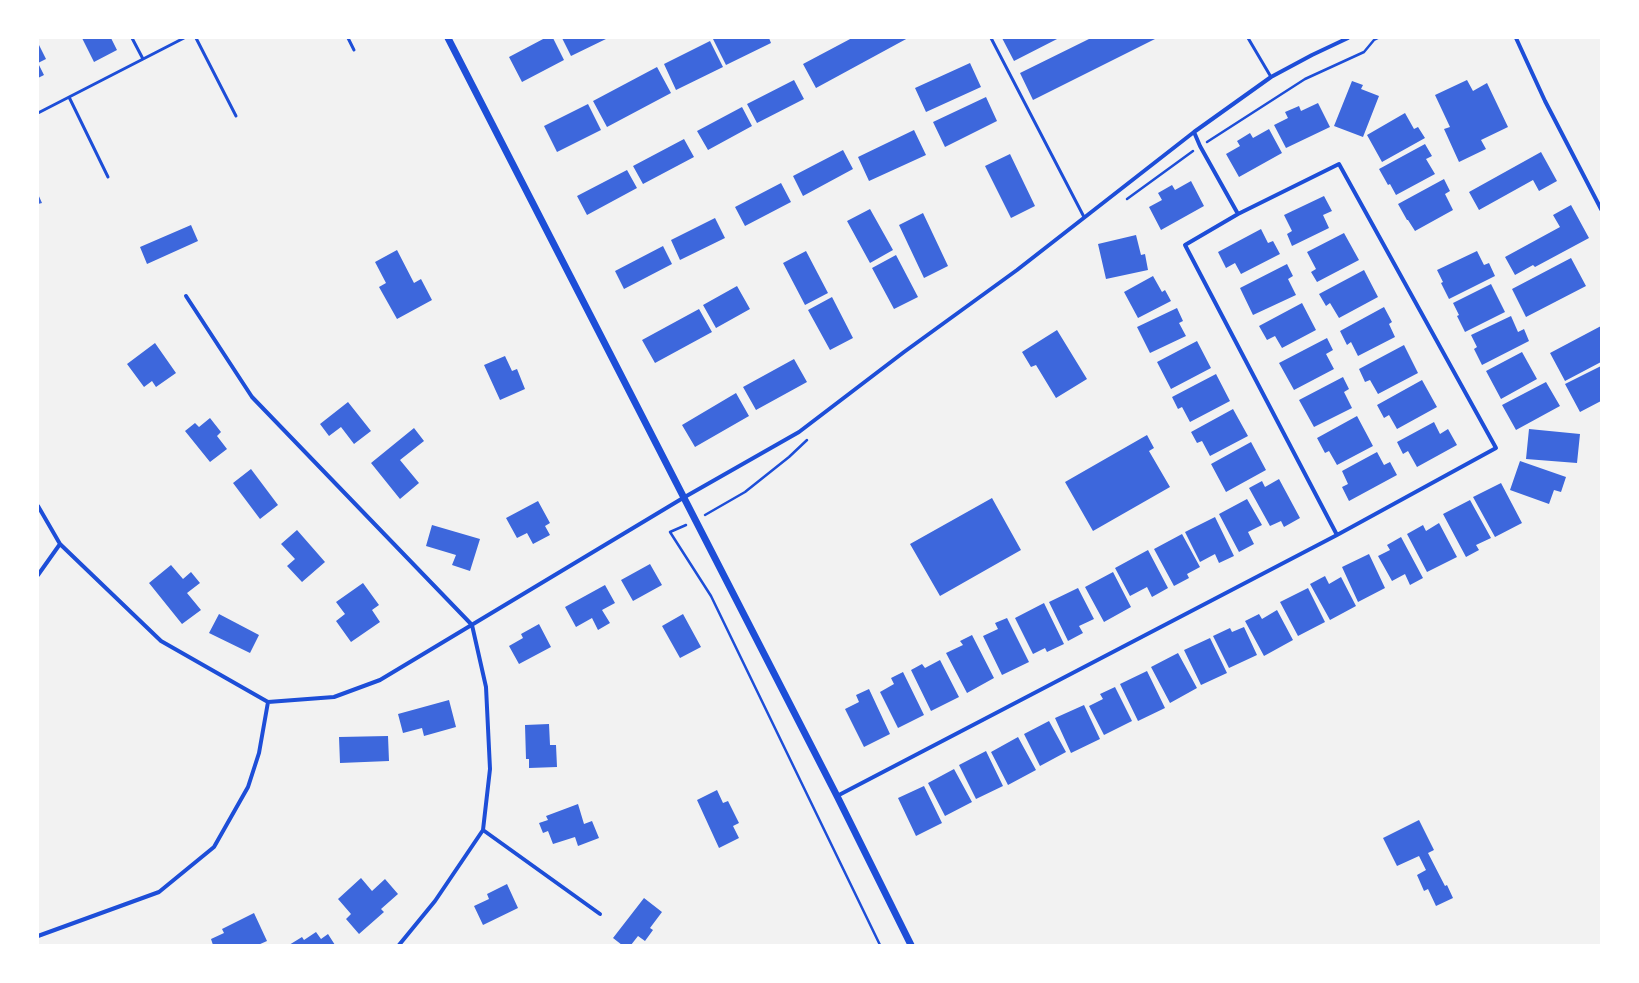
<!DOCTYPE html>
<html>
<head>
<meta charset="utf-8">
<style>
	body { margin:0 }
	#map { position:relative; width:1639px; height:983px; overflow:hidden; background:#f2f2f2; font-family:"Exo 2",sans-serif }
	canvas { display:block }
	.frame { position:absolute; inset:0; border:39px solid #fff; pointer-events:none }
</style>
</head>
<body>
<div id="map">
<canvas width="1639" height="983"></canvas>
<div class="frame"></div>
</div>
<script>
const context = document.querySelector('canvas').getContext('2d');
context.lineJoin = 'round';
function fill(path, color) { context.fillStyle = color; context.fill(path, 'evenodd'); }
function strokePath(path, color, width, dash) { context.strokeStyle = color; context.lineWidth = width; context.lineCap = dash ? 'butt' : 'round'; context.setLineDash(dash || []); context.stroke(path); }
const building = new Path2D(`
	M 82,38 L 111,38 L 117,50 L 94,62 Z
	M 545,38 L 553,38 L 564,60 L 522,82 L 509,57 Z
	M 562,38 L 608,38 L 571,56 Z
	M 715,38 L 769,38 L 771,43 L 726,65 L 713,39 Z
	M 852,38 L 908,38 L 816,88 L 803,64 Z
	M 1002,38 L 1059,38 L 1014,61 Z
	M 1091,38 L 1157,38 L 1033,100 L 1020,73 Z
	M 710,41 L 723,67 L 676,90 L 664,64 Z
	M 38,43 L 46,59 L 38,63 L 44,75 L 38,78 Z
	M 970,63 L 981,87 L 926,112 L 915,88 Z
	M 657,67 L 671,93 L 607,127 L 593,101 Z
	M 794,80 L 804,99 L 757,123 L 747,104 Z
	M 1467,80 L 1473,91 L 1487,83 L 1508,127 L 1481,140 L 1486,149 L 1459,162 L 1444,129 L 1450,127 L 1435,95 Z
	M 1352,81 L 1363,85 L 1361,89 L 1379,96 L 1363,137 L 1334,126 Z
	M 986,97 L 997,121 L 945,147 L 933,122 Z
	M 1318,103 L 1330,127 L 1286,148 L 1274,125 L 1288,118 L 1285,112 L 1299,106 L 1301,111 Z
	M 588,104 L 601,130 L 557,152 L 544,126 Z
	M 742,107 L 752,126 L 708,150 L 697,131 Z
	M 1405,113 L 1414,129 L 1418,127 L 1425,138 L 1382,162 L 1367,135 Z
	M 1269,129 L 1282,153 L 1239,177 L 1226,154 L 1240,146 L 1237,141 L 1250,133 L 1253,138 Z
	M 914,130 L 926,155 L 869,181 L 858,157 Z
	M 684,139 L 694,157 L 643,184 L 633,166 Z
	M 1425,144 L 1432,156 L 1426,159 L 1435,174 L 1396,195 L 1390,184 L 1388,185 L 1379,169 Z
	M 843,150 L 853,169 L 803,196 L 793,176 Z
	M 1541,152 L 1557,181 L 1539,191 L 1533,180 L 1479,210 L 1469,192 Z
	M 1010,154 L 1035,206 L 1011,218 L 985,166 Z
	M 627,170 L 637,188 L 587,215 L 577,196 Z
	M 1444,179 L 1450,191 L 1445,194 L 1453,210 L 1415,231 L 1408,220 L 1407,220 L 1398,204 Z
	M 1191,181 L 1204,206 L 1161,230 L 1149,207 L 1162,200 L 1158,193 L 1172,185 L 1175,190 Z
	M 781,183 L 791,202 L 745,226 L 735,207 Z
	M 38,194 L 42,203 L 38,204 Z
	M 1324,196 L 1332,211 L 1323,215 L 1329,228 L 1292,246 L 1287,234 L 1292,231 L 1284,215 Z
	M 1571,205 L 1589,238 L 1535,267 L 1533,265 L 1515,275 L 1505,257 L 1560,227 L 1553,215 Z
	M 870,209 L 893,250 L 870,263 L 847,221 Z
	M 923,213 L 948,266 L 924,278 L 899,225 Z
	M 715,218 L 725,238 L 680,260 L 671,240 Z
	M 191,225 L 198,241 L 147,264 L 140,247 Z
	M 1261,229 L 1268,243 L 1273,241 L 1280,254 L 1241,274 L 1235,263 L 1226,268 L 1218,252 Z
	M 1344,233 L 1359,260 L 1317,282 L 1311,272 L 1316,269 L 1307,252 Z
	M 1136,235 L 1141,255 L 1145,254 L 1148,270 L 1106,279 L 1098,244 Z
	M 663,246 L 672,264 L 624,289 L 615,271 Z
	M 397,250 L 414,283 L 421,279 L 432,300 L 397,319 L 379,287 L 386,283 L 375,262 Z
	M 806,251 L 828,293 L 805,305 L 783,263 Z
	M 1477,251 L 1484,265 L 1489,263 L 1495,276 L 1449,299 L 1441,283 L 1443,282 L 1437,270 Z
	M 896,255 L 918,297 L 894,309 L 872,268 Z
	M 1571,258 L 1586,286 L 1526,317 L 1512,289 Z
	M 1287,264 L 1293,276 L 1288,279 L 1296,295 L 1253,315 L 1240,288 Z
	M 1364,270 L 1378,297 L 1339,318 L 1330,303 L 1326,306 L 1319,294 Z
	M 1153,276 L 1162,292 L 1165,290 L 1171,301 L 1138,318 L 1124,292 Z
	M 1491,284 L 1505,312 L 1465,332 L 1457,316 L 1459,315 L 1453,303 Z
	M 737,286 L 750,309 L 716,328 L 703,305 Z
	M 832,297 L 853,338 L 830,350 L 808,310 Z
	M 1302,303 L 1316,330 L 1282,348 L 1275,336 L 1267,340 L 1259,326 Z
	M 1384,307 L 1392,322 L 1389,324 L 1395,337 L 1358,356 L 1351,342 L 1347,345 L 1340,331 Z
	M 1177,308 L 1183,321 L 1179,323 L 1186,336 L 1150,353 L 1137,327 Z
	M 699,309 L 712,332 L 655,363 L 642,340 Z
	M 1511,316 L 1518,332 L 1524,329 L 1529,341 L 1482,365 L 1474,349 L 1477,347 L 1471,335 Z
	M 1601,326 L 1601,362 L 1565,381 L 1550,353 Z
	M 1057,330 L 1087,379 L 1056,398 L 1036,365 L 1031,367 L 1022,352 Z
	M 1327,338 L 1333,350 L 1326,354 L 1334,369 L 1294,390 L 1279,363 Z
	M 1197,341 L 1211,368 L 1171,389 L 1157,362 Z
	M 155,343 L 176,373 L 156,387 L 152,381 L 144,387 L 127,364 Z
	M 1404,345 L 1418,373 L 1378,394 L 1370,380 L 1365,382 L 1359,369 Z
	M 1522,352 L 1537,379 L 1501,399 L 1486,371 Z
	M 505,356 L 512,371 L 517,369 L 525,389 L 500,400 L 484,365 Z
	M 794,359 L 807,382 L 756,410 L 743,387 Z
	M 1601,366 L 1601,401 L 1580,412 L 1565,384 Z
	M 1216,374 L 1230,401 L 1190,422 L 1182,407 L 1178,409 L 1172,397 Z
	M 1343,377 L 1349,389 L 1344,392 L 1352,408 L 1314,427 L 1299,400 Z
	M 1422,380 L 1437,407 L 1397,429 L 1389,415 L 1384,418 L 1377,405 Z
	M 1546,382 L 1560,406 L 1516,430 L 1502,405 Z
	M 736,393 L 749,416 L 695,447 L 682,425 Z
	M 348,402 L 371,431 L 354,444 L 341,427 L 329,436 L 320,424 Z
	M 1233,409 L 1248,436 L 1210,456 L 1202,441 L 1197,443 L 1191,432 Z
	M 1357,416 L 1373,446 L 1337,465 L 1329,451 L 1325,453 L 1317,438 Z
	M 210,418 L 221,432 L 217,436 L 227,449 L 210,462 L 185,431 L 195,423 L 199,427 Z
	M 1434,422 L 1440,434 L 1448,429 L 1457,445 L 1417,467 L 1408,451 L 1403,454 L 1397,442 Z
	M 414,428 L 424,441 L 400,460 L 419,483 L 400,499 L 371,463 Z
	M 1529,429 L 1580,434 L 1577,463 L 1526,459 Z
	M 1147,435 L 1154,448 L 1149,451 L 1170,487 L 1093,531 L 1065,482 Z
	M 1251,442 L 1266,470 L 1226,492 L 1211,464 Z
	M 1377,452 L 1384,465 L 1390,462 L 1397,475 L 1349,501 L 1342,487 L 1348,484 L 1342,471 Z
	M 1520,461 L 1566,477 L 1561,492 L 1554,490 L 1549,504 L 1510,490 Z
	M 251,469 L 278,505 L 260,519 L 233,483 Z
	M 1279,479 L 1300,518 L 1284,527 L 1281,521 L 1270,526 L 1249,488 L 1262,481 L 1265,487 Z
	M 1501,483 L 1522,523 L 1495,537 L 1473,497 Z
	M 992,498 L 1021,550 L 940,596 L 910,544 Z
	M 1247,499 L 1262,525 L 1248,532 L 1254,544 L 1239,552 L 1219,514 Z
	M 1470,500 L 1491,538 L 1476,545 L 1479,550 L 1466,557 L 1443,514 Z
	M 538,501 L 550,523 L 545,526 L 550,535 L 533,544 L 527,533 L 517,538 L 506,518 Z
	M 1215,517 L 1234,556 L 1219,563 L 1215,554 L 1200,562 L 1185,532 Z
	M 1439,523 L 1457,557 L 1427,572 L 1407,534 L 1423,525 L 1426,531 Z
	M 432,525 L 480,539 L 470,571 L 452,565 L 456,555 L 426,546 Z
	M 297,530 L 325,562 L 302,582 L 287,566 L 295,559 L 281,544 Z
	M 1182,534 L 1200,567 L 1187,574 L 1189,578 L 1174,586 L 1154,549 Z
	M 1401,537 L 1423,578 L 1410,585 L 1405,574 L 1392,581 L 1378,556 L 1390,550 L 1387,545 Z
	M 1148,550 L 1168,588 L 1152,597 L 1147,587 L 1130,596 L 1115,568 Z
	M 1369,554 L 1385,588 L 1358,602 L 1342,567 Z
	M 650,564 L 662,585 L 633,601 L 621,580 Z
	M 171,565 L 183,579 L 191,572 L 200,583 L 187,593 L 201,610 L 182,624 L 149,583 Z
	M 1113,572 L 1131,607 L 1104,622 L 1085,587 Z
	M 1325,576 L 1329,584 L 1341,577 L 1356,606 L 1330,620 L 1310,584 Z
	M 363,583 L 379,605 L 372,610 L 380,622 L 351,642 L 336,621 L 345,614 L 336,602 Z
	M 605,585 L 615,603 L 602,610 L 610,623 L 598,630 L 592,618 L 576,627 L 565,607 Z
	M 1078,588 L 1094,619 L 1079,626 L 1083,633 L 1068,641 L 1049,602 Z
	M 1308,588 L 1325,622 L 1298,636 L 1280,602 Z
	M 1044,603 L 1064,644 L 1047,652 L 1045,648 L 1033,654 L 1015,618 Z
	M 1277,610 L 1293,640 L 1264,656 L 1245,621 L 1259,614 L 1262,619 Z
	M 219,614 L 259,635 L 250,653 L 209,633 Z
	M 683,614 L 701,647 L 680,658 L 662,626 Z
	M 1007,618 L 1029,662 L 1002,675 L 983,636 L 998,629 L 995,623 Z
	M 539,624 L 551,647 L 519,664 L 509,646 L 523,638 L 521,634 Z
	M 1244,627 L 1257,655 L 1229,668 L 1213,636 L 1230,628 L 1232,632 Z
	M 972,635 L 994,678 L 967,693 L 946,653 L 963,645 L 960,641 Z
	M 1210,638 L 1227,673 L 1201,685 L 1184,650 Z
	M 1178,653 L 1197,688 L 1170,703 L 1151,667 Z
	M 940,660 L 959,697 L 931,711 L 911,670 L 922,664 L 925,668 Z
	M 1147,671 L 1165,708 L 1138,721 L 1120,684 Z
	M 903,672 L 924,715 L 898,728 L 880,692 L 894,684 L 891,678 Z
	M 1115,687 L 1132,721 L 1104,735 L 1089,706 L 1103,699 L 1100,694 Z
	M 869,689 L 890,734 L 864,747 L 845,709 L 859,702 L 856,695 Z
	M 449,700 L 456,727 L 424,736 L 422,728 L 403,733 L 398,714 Z
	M 1084,705 L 1100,739 L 1071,753 L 1055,718 Z
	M 1049,721 L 1066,752 L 1040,766 L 1024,734 Z
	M 549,724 L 550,745 L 556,745 L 557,767 L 529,768 L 529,759 L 526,759 L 525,725 Z
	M 388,736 L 389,761 L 340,763 L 339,737 Z
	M 1018,737 L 1036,770 L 1008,785 L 991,752 Z
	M 986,751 L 1003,786 L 976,799 L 959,765 Z
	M 954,769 L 972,802 L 945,816 L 928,783 Z
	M 924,786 L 942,823 L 916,836 L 898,798 Z
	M 717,790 L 723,803 L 728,801 L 739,823 L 733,826 L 739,838 L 719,848 L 697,800 Z
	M 578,804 L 584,824 L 592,821 L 599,838 L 578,846 L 575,837 L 553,844 L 548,831 L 543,833 L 539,823 L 548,820 L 546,816 Z
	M 1419,820 L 1434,850 L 1428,853 L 1445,886 L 1447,885 L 1453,898 L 1436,906 L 1428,889 L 1424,891 L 1417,875 L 1426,870 L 1419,856 L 1397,866 L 1383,838 Z
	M 361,878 L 372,891 L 385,879 L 398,894 L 381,909 L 384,912 L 359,934 L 346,919 L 351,914 L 338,899 Z
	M 507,884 L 518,908 L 483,925 L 474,906 L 489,899 L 487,894 Z
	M 644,898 L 662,912 L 650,928 L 653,930 L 645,941 L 638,936 L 631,945 L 622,945 L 613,938 Z
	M 254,913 L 267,941 L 258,945 L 213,945 L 211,939 L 224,933 L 222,929 Z
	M 316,932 L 321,939 L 328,934 L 335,945 L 289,945 L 302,937 L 304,940 Z`);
const path = new Path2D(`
	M 1207,142 L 1305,79 L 1364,52 L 1374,40 L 1378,38
	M 1127,199 L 1193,151
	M 705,515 L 745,492 L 789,457 L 807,440
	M 686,525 L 670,532 L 711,596 L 880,945`);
const service = new Path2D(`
	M 132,38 L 143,59
	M 196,38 L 236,116
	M 348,38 L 354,50
	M 991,38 L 1084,217
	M 1248,38 L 1271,77
	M 69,97 L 108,177
	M 38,113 L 184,38`);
const minor = new Path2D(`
	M 1516,38 L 1545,101 L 1601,209
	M 1194,132 L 1200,146 L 1238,214
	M 186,296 L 252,397 L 472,625 L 486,687 L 490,769 L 483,830 L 435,901 L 399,945
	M 38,506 L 60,544 L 161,641 L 268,702 L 334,697 L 380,680 L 683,498 L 799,432 L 904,352 L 1017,270 L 1194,132 L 1271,77 L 1312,55 L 1348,38
	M 38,575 L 60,544
	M 837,796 L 1337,535 L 1496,448 L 1339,164 L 1238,214 L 1185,245 L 1337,535
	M 483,830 L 600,914
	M 38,936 L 159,892 L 214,847 L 248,787 L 259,753 L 268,702`);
const tertiary = new Path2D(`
	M 448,38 L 837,796 L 911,945`);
fill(building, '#3d67dc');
strokePath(path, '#1d4ed8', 2.5);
strokePath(service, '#1d4ed8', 3);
strokePath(minor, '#1d4ed8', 4);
strokePath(tertiary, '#1d4ed8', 7);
</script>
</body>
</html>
